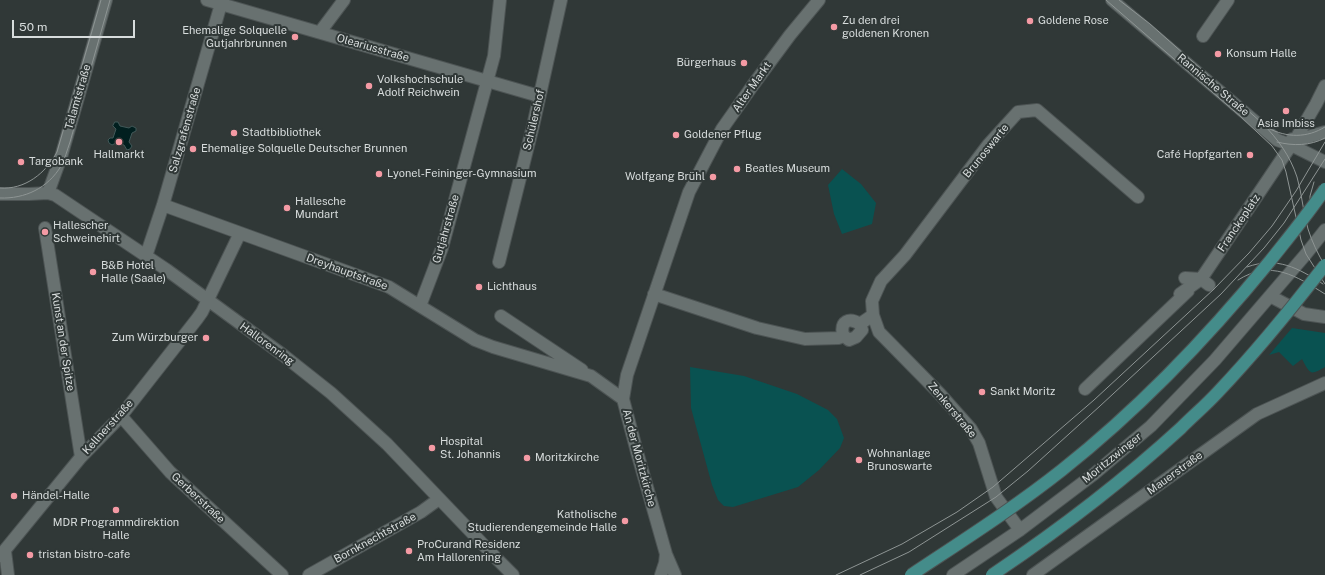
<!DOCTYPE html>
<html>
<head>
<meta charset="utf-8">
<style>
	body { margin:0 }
	#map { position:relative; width:1325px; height:575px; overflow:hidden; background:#303837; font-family:"Public Sans",sans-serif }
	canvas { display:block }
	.scale { position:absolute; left:12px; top:20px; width:123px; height:18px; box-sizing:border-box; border:2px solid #d7dcdc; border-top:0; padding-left:5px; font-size:12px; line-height:14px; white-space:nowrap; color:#d7dcdc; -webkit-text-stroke:3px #303837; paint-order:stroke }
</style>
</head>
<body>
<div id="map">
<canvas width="1325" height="575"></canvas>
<div class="scale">50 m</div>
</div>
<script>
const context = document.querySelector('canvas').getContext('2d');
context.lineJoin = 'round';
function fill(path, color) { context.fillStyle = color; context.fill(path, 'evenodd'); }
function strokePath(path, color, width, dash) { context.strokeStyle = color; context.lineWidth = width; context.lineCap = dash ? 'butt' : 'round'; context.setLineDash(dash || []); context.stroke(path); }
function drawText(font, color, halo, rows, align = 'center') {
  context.font = font + ' "Public Sans",sans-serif'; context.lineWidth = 4; context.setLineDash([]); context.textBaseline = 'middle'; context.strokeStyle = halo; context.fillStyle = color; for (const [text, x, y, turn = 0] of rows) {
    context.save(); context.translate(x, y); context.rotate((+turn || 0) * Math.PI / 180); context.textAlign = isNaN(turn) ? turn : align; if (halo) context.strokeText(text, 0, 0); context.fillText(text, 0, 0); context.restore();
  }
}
const green = new Path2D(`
	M 842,169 L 861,184 L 876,203 L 872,224 L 842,234 L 834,214 L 828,185 Z
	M 1292,328 L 1325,333 L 1325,367 C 1310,376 1310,374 1302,359 L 1293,366 L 1279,352 L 1269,355 Z
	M 690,367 L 744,376 L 797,394 L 828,410 L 837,419 L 844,438 L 840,448 L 819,470 L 798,487 L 733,507 L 724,506 L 718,500 L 712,485 L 691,408 Z`);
const water = new Path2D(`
	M 115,122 L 118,122 L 120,126 L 129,128 L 132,126 L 136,128 L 136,131 L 132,133 L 129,142 L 132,146 L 130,149 L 127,150 L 124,145 L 116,143 L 112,145 L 109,143 L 108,140 L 110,138 L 113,138 L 116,129 L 113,126 Z`);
const minor = new Path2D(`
	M 207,0 L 539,96
	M 1112,0 L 1277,140 L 1291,145 L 1325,162
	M 320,32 L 344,0
	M 1203,36 L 1228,0
	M 1292,139 L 1301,139 L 1325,132
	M 48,193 L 61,157 L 106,0
	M 0,194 L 29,194 L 48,193 L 55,195 L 167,270 L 283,355 L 331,393 L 387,444 L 497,559 L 513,575
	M 163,205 L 389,287 L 475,340 L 493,347 L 591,376 L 623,399
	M 45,228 L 81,457
	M 146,256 L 163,205 L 221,4
	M 499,262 L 533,126 L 561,0
	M 1185,278 L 1201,279 L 1209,285
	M 654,294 L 757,328 L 805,339 L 839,338 L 843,335 L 849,340 L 856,337 L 862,330 L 860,324 L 873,315
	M 1180,294 L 1201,279 L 1298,135 L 1316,104 L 1325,86
	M 1270,296 L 1304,314 L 1325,317
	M 420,306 L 442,248 L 494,56 L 500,0
	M 501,316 L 582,370
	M 843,335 C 840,321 849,317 860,324
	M 1085,389 L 1188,291
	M 121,416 L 170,472 L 282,575
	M 1020,530 L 996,497 L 979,443 L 971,429 L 940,394 L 879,332 L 873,315 L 872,301 L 881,281 L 905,255 L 988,145 L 1018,112 L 1037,110 L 1138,197
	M 5,551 L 8,575
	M 0,556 L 81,457 L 121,416 L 197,319 L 202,312 L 240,233
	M 309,575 L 421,512 L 439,499
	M 661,575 L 665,563 L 666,554
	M 675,575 L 666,554 L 637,452 L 623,399 L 627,375 L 689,192 L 722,129 L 753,85 L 790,35 L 819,0
	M 953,575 L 1020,530 L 1094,474 L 1151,426 L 1215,360 L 1306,254 L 1325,230
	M 1033,575 L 1257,414 L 1325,383`);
const tram = new Path2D(`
	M 1106,0 L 1241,117 L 1272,146 L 1282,160 L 1286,172 L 1301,240 L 1306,254 L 1325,284
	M 1119,0 L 1150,24 L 1262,123 C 1278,139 1290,156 1297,177 C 1302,194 1303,212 1308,229 C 1312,242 1318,254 1325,266
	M 1268,128 C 1287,138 1307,138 1325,127
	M 1277,142 C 1293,146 1310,146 1325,138
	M 0,188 C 25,190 46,173 57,152 L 101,0
	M 0,198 C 25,199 48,188 61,166 C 65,159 67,150 70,142 L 110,0
	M 1310,217 L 1310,196 L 1314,182
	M 1247,267 C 1277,256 1298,268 1323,284
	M 1238,280 C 1271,259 1296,276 1325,294
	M 836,575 L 902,544 L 957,512 L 993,487 L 1094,400 L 1214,289 L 1249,253 L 1272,226 L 1296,191 L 1325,142
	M 860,575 L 909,552 L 996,497 L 1028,471 L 1100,406 L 1221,294 L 1264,248 L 1284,223 L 1325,159`);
const majorBridge = new Path2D(`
	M 911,575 C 962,541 1014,508 1062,470 C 1139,409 1208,337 1270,261 C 1289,237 1308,214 1325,189
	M 992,575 C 1059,530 1122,482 1181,428 C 1193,416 1206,405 1218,392 C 1256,352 1291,309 1325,265`);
const markers = [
	[1030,21,4,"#f49aa4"],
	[834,27,4,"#f49aa4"],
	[295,37,4,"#f49aa4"],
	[1218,54,4,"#f49aa4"],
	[744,63,4,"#f49aa4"],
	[369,86,4,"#f49aa4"],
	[1286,111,4,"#f49aa4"],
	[234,133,4,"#f49aa4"],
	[676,135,4,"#f49aa4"],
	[119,142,4,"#f49aa4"],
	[193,149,4,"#f49aa4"],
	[1250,155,4,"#f49aa4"],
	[21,162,4,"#f49aa4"],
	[737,169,4,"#f49aa4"],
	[379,174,4,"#f49aa4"],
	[713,177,4,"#f49aa4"],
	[287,208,4,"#f49aa4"],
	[45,232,4,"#f49aa4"],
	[93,272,4,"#f49aa4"],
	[479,287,4,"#f49aa4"],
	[206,338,4,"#f49aa4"],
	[982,392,4,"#f49aa4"],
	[432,448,4,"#f49aa4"],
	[527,458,4,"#f49aa4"],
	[859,460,4,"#f49aa4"],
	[14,496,4,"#f49aa4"],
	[116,510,4,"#f49aa4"],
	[625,521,4,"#f49aa4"],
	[409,551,4,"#f49aa4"],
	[30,555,4,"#f49aa4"]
];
const poiNames = [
	["Zu den drei",842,21],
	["goldenen Kronen",842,34],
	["Goldene Rose",1038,21],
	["Ehemalige Solquelle",287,31,"right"],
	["Gutjahrbrunnen",287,44,"right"],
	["Konsum Halle",1226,54],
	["Bürgerhaus",736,63,"right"],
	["Volkshochschule",377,80],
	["Adolf Reichwein",377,93],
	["Asia Imbiss",1286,124,"center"],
	["Stadtbibliothek",242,133],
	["Goldener Pflug",684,135],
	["Ehemalige Solquelle Deutscher Brunnen",201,149],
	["Hallmarkt",119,155,"center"],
	["Café Hopfgarten",1242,155,"right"],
	["Targobank",29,162],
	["Beatles Museum",745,169],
	["Lyonel-Feininger-Gymnasium",387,174],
	["Wolfgang Brühl",705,177,"right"],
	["Hallesche",295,202],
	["Mundart",295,215],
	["Hallescher",53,226],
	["Schweinehirt",53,239],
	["B&B Hotel",101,266],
	["Halle (Saale)",101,279],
	["Lichthaus",487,287],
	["Zum Würzburger",198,338,"right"],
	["Sankt Moritz",990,392],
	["Hospital",440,442],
	["St. Johannis",440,455],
	["Wohnanlage",867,454],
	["Brunoswarte",867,467],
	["Moritzkirche",535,458],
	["Händel-Halle",22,496],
	["Katholische",617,515,"right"],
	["Studierendengemeinde Halle",617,528,"right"],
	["MDR Programmdirektion",116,523,"center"],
	["Halle",116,536,"center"],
	["ProCurand Residenz",417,545],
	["Am Hallorenring",417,558],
	["tristan bistro-cafe",38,555]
];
const streetNames = [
	["Oleariusstraße",373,48,16],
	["Rannische Straße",1213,85,40],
	["Alter Markt",752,87,-55],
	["Talamtstraße",78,97,-74],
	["Schülershof",534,120,-77],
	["Salzgrafenstraße",185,130,-74],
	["Brunoswarte",986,151,-51],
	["Franckeplatz",1239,223,-56],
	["Gutjahrstraße",446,229,-74],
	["Dreyhauptstraße",347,272,20],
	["Kunst an der Spitze",63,342,81],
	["Hallorenring",267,344,36],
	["Zenkerstraße",952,410,50],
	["Kellnerstraße",108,427,-48],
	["An der Moritzkirche",639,458,75],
	["Moritzzwinger",1112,458,-39],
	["Mauerstraße",1175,473,-36],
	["Gerberstraße",198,498,43],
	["Bornknechtstraße",375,538,-29]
];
fill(green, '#095251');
fill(water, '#011f1f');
strokePath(water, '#415858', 1);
strokePath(minor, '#4d5454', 14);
strokePath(minor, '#687170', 12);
strokePath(tram, '#8e9594', 1);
strokePath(majorBridge, '#4d5454', 14, []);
strokePath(majorBridge, '#448c8a', 12);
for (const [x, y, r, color] of markers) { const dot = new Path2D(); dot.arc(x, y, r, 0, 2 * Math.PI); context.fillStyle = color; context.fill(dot); strokePath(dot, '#303837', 1.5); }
drawText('11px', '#d7dcdc', '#303837', poiNames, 'left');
drawText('11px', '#d7dcdc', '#303837', streetNames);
</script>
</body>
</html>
